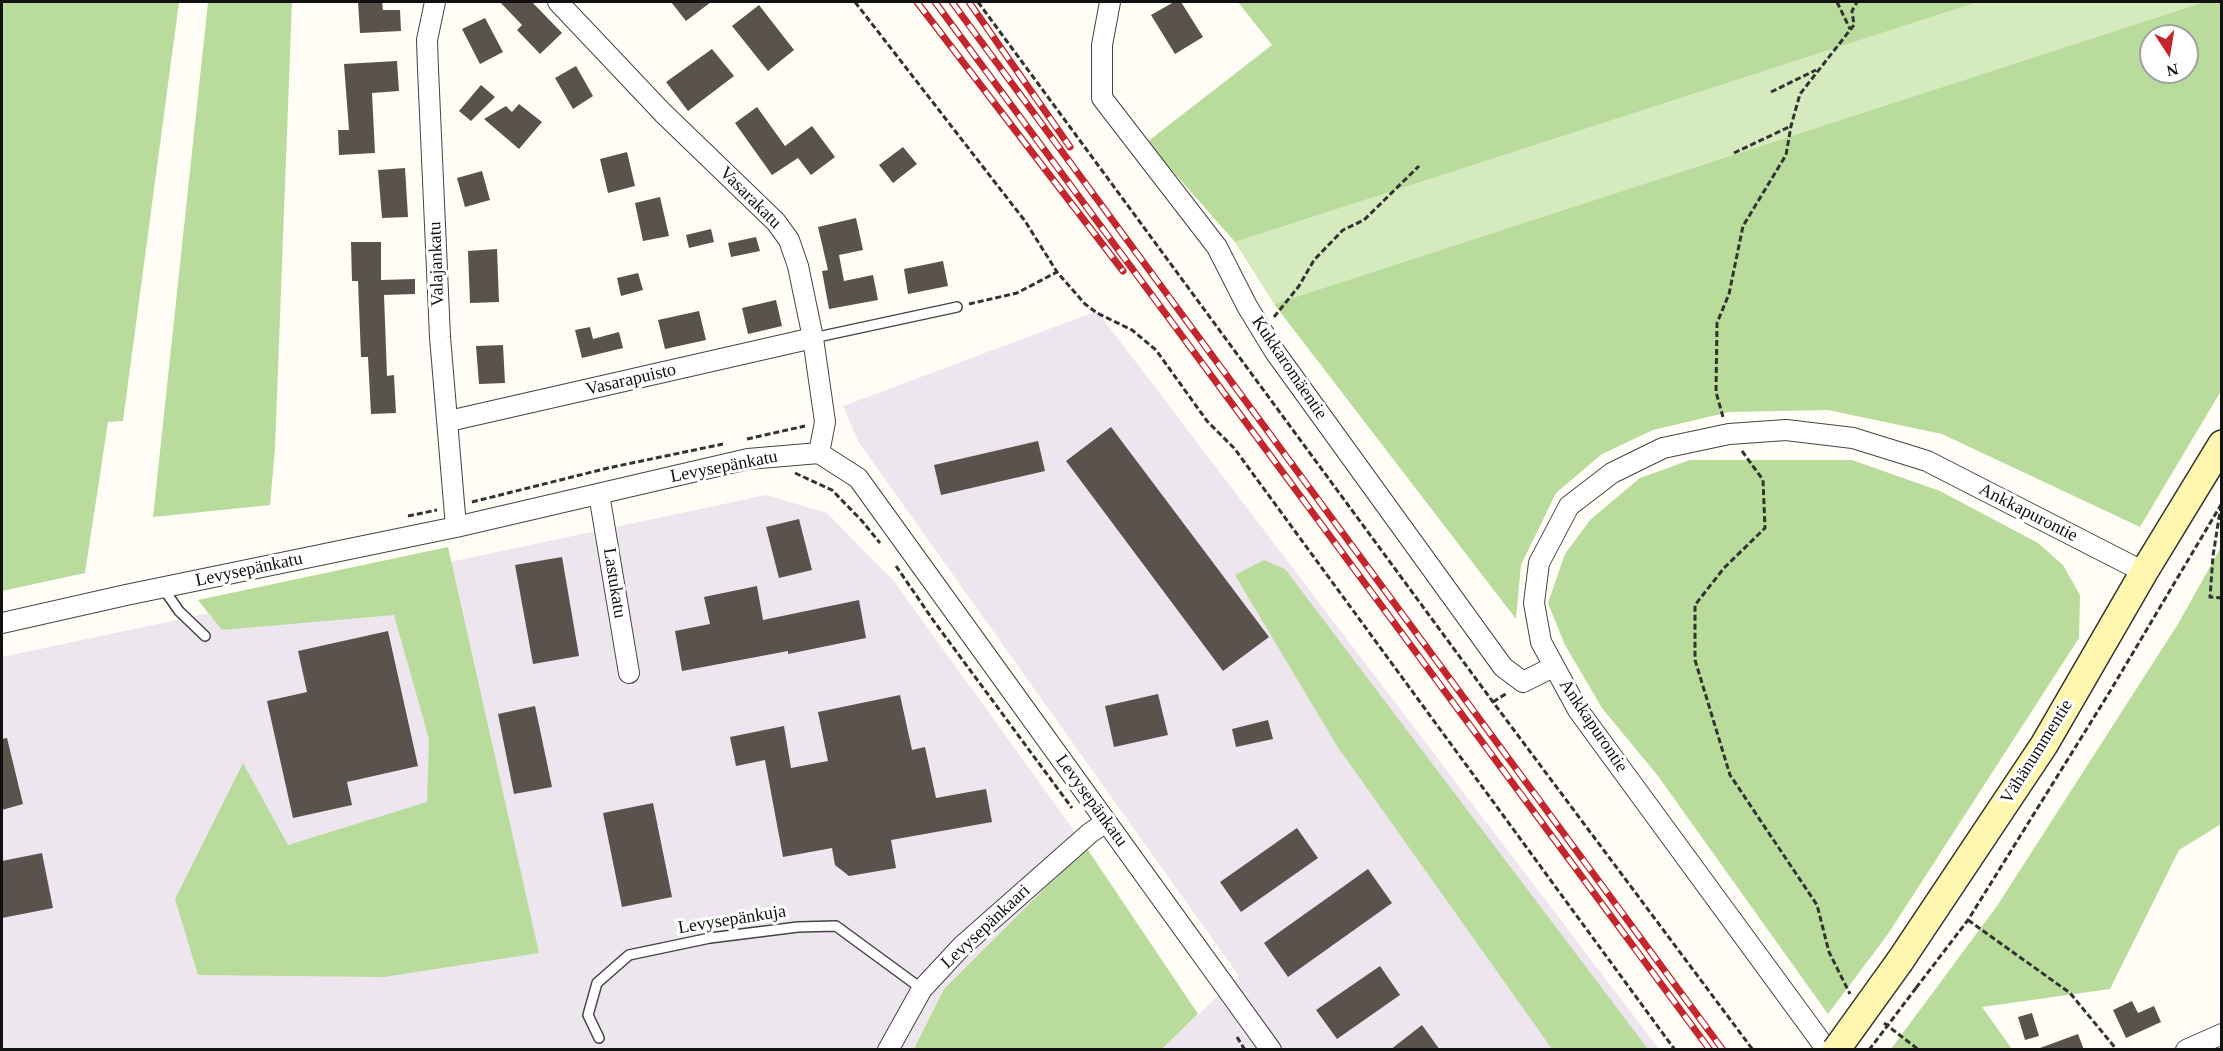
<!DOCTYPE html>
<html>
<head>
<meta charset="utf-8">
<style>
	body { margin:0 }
	#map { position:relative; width:2223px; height:1051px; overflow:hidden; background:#fffdf5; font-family:"Times New Roman",serif }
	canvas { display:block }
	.frame { position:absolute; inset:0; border:3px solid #111; pointer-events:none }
	.north { position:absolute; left:2139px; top:24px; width:60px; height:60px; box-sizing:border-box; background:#fff; border:2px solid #a0a0a0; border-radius:50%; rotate:168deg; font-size:16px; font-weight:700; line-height:24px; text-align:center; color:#111 }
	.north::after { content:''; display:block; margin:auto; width:21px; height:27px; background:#c4262e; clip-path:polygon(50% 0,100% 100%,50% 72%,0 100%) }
</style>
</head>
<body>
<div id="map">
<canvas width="2223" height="1051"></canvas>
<div class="frame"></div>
<div class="north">N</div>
</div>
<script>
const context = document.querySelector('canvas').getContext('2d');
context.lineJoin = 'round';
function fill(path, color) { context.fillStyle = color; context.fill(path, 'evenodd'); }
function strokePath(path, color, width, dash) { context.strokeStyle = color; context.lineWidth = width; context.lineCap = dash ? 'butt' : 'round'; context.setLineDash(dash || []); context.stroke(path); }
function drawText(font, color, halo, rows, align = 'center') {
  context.font = font + ' "Times New Roman",serif'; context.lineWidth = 6; context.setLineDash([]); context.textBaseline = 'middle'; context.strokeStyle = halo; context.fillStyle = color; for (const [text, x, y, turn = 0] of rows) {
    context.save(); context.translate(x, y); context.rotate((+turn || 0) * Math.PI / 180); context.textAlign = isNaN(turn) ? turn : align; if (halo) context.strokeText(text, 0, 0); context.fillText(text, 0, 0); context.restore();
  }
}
const industrial = new Path2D(`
	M 1097,311 L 1659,1049 L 1162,1049 L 1239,976 L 859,443 L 843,406 Z
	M 766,495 L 827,513 L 893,580 L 1086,847 L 944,989 L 913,1049 L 2,1049 L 2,657 Z`);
const green = new Path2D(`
	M 1978,2 L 2204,2 L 1274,304 L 1235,242 Z`);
const forest = new Path2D(`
	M 2,2 L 179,2 L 123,421 L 108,422 L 85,573 L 2,591 Z
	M 208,2 L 292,2 L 275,448 L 270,505 L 153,517 Z
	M 1238,2 L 1978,2 L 1235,242 L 1147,142 L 1272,45 Z
	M 2204,2 L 2222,2 L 2221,391 L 2140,527 L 1942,434 L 1828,410 L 1729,412 L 1653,430 L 1602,454 L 1556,493 L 1521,565 L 1516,619 L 1274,304 ZM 2151,36 L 2187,36 L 2187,72 L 2151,72 Z
	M 1690,460 L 1852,460 L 1940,491 L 2038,543 L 2063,565 L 2080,595 L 2079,638 L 1888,934 L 1828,1014 L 1658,776 L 1602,708 L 1565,645 L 1548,603 L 1565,554 L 1590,520 L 1640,478 Z
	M 448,547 L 539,953 L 384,977 L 198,975 L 175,899 L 243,763 L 288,845 L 427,802 L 429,739 L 394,615 L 222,630 L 198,600 Z
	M 2221,547 L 2221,824 L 2179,850 L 2110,989 L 1982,1007 L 2012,1049 L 1891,1049 L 1997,906 L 2178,624 Z
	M 1264,560 L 1285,569 L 1648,1049 L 1552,1049 L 1337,746 L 1235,575 Z
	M 1086,847 L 1198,1014 L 1162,1049 L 913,1050 L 944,989 Z`);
const building = new Path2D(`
	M 358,2 L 382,2 L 383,10 L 400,10 L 401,31 L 360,33 Z
	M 500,2 L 532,2 L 562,33 L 540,54 L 517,30 L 522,25 Z
	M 671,2 L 711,2 L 686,21 Z
	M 1174,2 L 1181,2 L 1203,37 L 1175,54 L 1151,15 Z
	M 759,5 L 794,50 L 768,71 L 732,26 Z
	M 485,18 L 503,52 L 480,64 L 462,29 Z
	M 712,49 L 734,76 L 688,111 L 666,82 Z
	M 397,61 L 399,91 L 372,93 L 375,153 L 339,155 L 338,130 L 349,130 L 344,64 Z
	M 576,66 L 593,96 L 573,109 L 555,78 Z
	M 481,85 L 495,97 L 471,121 L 459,111 Z
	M 519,104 L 542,122 L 519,149 L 484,119 L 506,106 L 512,112 Z
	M 757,107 L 785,146 L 812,126 L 835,157 L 811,175 L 798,158 L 772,175 L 735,123 Z
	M 903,147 L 917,164 L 893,183 L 879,165 Z
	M 627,152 L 635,186 L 608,193 L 600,159 Z
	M 405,168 L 408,217 L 382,218 L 378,170 Z
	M 482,171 L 490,200 L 465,207 L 457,178 Z
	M 660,197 L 669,236 L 643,241 L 635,203 Z
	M 856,218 L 863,250 L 839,255 L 844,281 L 873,275 L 878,300 L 829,309 L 822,271 L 828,270 L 818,227 Z
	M 711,229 L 714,242 L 689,248 L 686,235 Z
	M 756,237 L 760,251 L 731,257 L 728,243 Z
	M 351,242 L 381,242 L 381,280 L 415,279 L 415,294 L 384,295 L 387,376 L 394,375 L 396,413 L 371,414 L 368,357 L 361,357 L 358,281 L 352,281 Z
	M 497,249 L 499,302 L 470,303 L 468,251 Z
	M 943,261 L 948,286 L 908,294 L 904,269 Z
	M 638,273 L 643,290 L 621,296 L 617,278 Z
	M 776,300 L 782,326 L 748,334 L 742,308 Z
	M 699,311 L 706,340 L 665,349 L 658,320 Z
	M 590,327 L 593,339 L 619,332 L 623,348 L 582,358 L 575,330 Z
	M 503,345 L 505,383 L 479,384 L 476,346 Z
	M 1111,427 L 1269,637 L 1223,671 L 1066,461 Z
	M 1038,441 L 1045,471 L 941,495 L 934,465 Z
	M 799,519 L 812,570 L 779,578 L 766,527 Z
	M 562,557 L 579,656 L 533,664 L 515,565 Z
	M 757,586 L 763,620 L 859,600 L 866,638 L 788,654 L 788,651 L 682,671 L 675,631 L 710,624 L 704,597 Z
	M 388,631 L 418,766 L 347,782 L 352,805 L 293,818 L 267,701 L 307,692 L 298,651 Z
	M 1158,694 L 1168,735 L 1114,747 L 1105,706 Z
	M 900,695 L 912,750 L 925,747 L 936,798 L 986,789 L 992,822 L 891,840 L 896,868 L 849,876 L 835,865 L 832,848 L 783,857 L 765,760 L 736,766 L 730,737 L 784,726 L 791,768 L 828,761 L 818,712 Z
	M 535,706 L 552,787 L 514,794 L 498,714 Z
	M 1268,720 L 1273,739 L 1236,747 L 1232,729 Z
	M 7,738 L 23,804 L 2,810 L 2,739 Z
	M 653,803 L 672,897 L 622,907 L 603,813 Z
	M 1297,828 L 1318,858 L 1241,912 L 1220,882 Z
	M 42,853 L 53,908 L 2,918 L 2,861 Z
	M 1368,869 L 1392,903 L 1288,977 L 1264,943 Z
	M 1380,966 L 1400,995 L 1337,1039 L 1316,1010 Z
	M 2132,1001 L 2138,1013 L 2154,1006 L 2161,1022 L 2126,1038 L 2113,1010 Z
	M 2032,1013 L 2039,1036 L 2025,1040 L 2018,1017 Z
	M 1422,1025 L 1440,1050 L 1390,1050 Z
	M 2078,1034 L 2084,1050 L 2040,1050 L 2040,1048 Z`);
const path = new Path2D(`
	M 855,2 L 1025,221 L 1057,272 L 1085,304 L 1097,313 L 1132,330 L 1156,350 L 1207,421 L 1234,448 L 1675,1050
	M 978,2 L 1493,702 L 1753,1050
	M 1837,2 L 1850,29
	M 1771,92 L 1816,70
	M 1734,153 L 1791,126
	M 969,304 L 1017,293 L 1057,272
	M 1274,317 L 1299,286 L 1314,260 L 1343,230 L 1364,220 L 1419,166
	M 1723,417 L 1716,392 L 1717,323 L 1729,294 L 1743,226 L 1786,155 L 1791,126 L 1800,94 L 1854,25 L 1852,11 L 1857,2
	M 747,439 L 805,426
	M 1742,451 L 1763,480 L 1765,528 L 1724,568 L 1695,605 L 1695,660 L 1730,775 L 1817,905 L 1829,952 L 1850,994
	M 795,473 L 832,490 L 862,521 L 880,543
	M 472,502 L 608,468 L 723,444
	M 2221,505 L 2213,556 L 2210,597 L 2222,598
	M 408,516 L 437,510
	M 896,566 L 933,620 L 1072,808
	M 1493,702 L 1507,693
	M 1968,920 L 2070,993 L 2117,1050
	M 1916,988 L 1968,920 L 2109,693 L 2222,503
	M 1884,1023 L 1919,1050
	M 1237,1037 L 1245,1050`);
const lane = new Path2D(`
	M 813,338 L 957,307
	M 163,588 L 179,611 L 205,636
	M 599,1038 L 588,1015 L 597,983 L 629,955 L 710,938 L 798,927 L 836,926 L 922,989`);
const street = new Path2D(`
	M 435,2 L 427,40 L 428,69 L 440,337 L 456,527
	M 558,2 L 663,113 L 776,222 L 789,240 L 798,266 L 813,338 L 825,422 L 819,453
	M 1110,2 L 1102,45 L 1102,98 L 1217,247 L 1247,306 L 1275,352 L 1503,667 L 1523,682 L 1553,667
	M 449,421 L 813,338
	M 599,494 L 629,673
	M 2,623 L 126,595 L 456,527 L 748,459 L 819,453 L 858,478 L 1271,1050
	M 888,1050 L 922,989 L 962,946 L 1090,833 L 1106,822
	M 1827,1050 L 1578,710 L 1541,642 L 1534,603 L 1539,563 L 1569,506 L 1612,473 L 1663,448 L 1729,434 L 1786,430 L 1853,438 L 1927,461 L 2144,572
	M 2186,1050 L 2222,1034`);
const secondary = new Path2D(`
	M 1900,961 L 2044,745 L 2144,572 L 2222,444`);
const rail = new Path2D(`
	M 917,2 L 1123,271
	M 935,2 L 1710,1050
	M 952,2 L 1723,1050
	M 969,2 L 1070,147`);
const pathBridge = new Path2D(`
	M 1869,1050 L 1916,988`);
const secondaryBridge = new Path2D(`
	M 1836,1050 L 1900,961`);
const streetNames = [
	["Vasarakatu",750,198,45],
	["Valajankatu",437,264,-92],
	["Kukkaromäentie",1289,368,56],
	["Vasarapuisto",631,380,-13],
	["Levysepänkatu",724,467,-11],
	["Ankkapurontie",2028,513,27],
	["Levysepänkatu",249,570,-12],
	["Lastukatu",614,583,81],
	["Ankkapurontie",1593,726,56],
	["Vähänummentie",2037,752,-58],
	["Levysepänkatu",1091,801,54],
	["Levysepänkuja",732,920,-9],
	["Levysepänkaari",986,927,-43]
];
fill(industrial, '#eee6ef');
fill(green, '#d5ebbd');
fill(forest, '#b9dc9c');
fill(building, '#5a524d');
strokePath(lane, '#444', 12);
strokePath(street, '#444', 22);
strokePath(secondary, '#333', 30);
strokePath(path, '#333', 3, [6, 3]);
strokePath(lane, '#fff', 9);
strokePath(street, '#fff', 20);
strokePath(secondary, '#fff6b0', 27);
strokePath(rail, '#c4262e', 7);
strokePath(rail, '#fff', 4.5, [14]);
strokePath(secondaryBridge, '#333', 30, []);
strokePath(pathBridge, '#333', 3, [6, 3]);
strokePath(secondaryBridge, '#fff6b0', 27);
drawText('18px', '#111', '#fff', streetNames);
</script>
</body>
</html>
